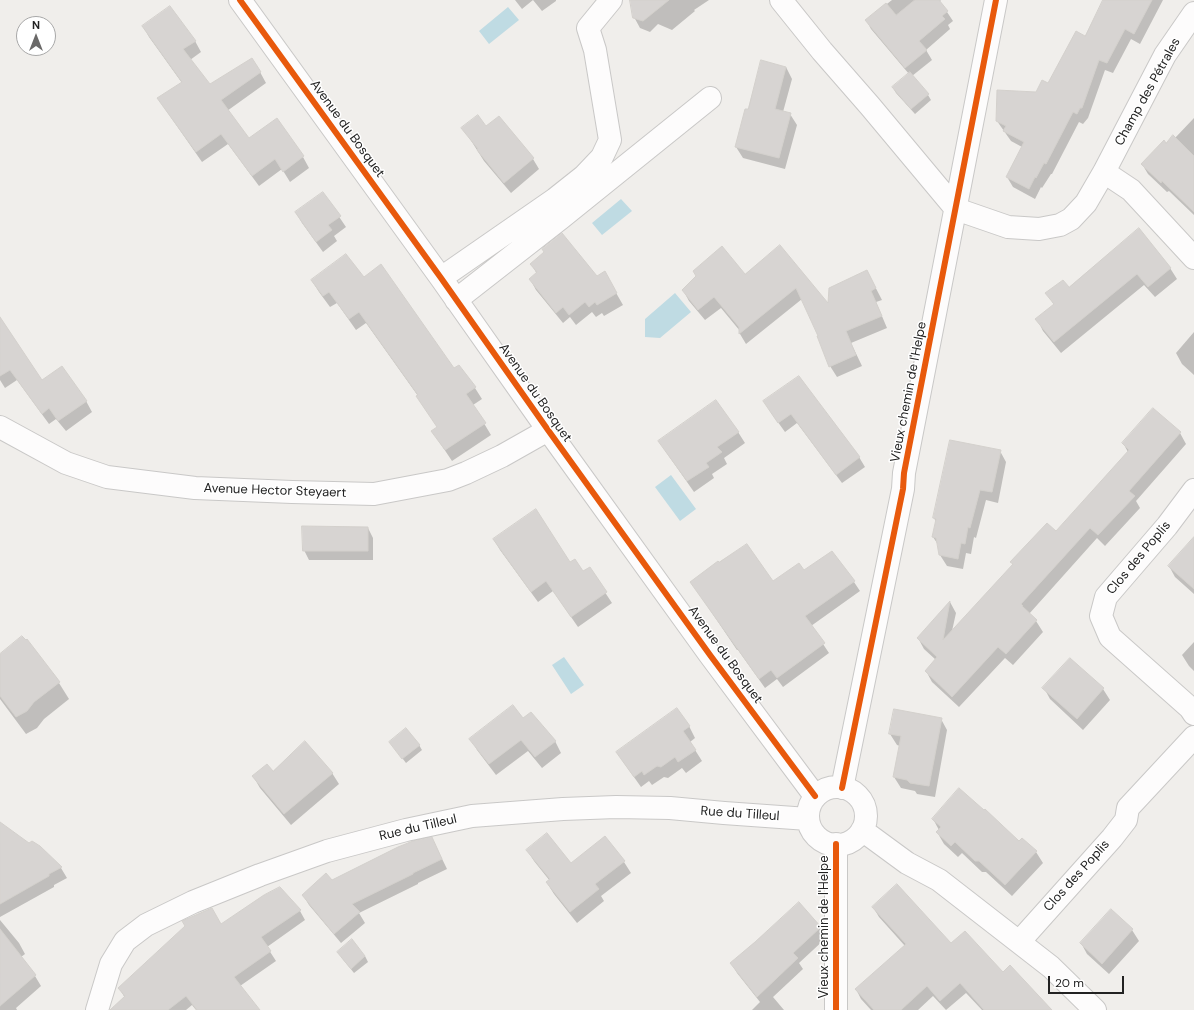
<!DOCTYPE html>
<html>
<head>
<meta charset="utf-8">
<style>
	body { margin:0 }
	#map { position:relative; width:1194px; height:1010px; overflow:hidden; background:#f0eeeb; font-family:"DM Sans",sans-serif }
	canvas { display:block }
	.north { position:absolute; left:16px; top:16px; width:40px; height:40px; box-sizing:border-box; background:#fff; border:1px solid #a7a7a7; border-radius:50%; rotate:0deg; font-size:11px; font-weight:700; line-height:16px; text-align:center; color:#222 }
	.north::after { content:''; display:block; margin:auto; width:14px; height:18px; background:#6a6968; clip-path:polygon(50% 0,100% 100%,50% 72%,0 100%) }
	.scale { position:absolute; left:1048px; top:976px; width:76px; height:18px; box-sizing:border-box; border:2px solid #222; border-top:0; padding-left:5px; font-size:12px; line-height:14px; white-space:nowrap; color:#222; -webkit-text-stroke:3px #fff; paint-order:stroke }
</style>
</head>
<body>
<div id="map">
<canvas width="1194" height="1010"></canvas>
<div class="north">N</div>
<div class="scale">20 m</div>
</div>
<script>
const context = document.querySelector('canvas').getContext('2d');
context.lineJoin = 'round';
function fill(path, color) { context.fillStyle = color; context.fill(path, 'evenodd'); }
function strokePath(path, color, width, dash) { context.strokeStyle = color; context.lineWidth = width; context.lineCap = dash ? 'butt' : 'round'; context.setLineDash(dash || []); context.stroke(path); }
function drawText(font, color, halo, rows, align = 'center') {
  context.font = font + ' "DM Sans",sans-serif'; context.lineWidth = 3; context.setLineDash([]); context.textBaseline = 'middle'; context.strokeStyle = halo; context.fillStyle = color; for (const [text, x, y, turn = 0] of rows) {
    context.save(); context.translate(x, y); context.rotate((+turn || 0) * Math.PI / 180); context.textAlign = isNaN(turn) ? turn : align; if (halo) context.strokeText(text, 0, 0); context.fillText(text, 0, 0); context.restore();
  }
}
const water = new Path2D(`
	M 508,7 L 519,20 L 489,44 L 479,31 Z
	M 621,199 L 632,211 L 602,235 L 592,223 Z
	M 675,293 L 691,312 L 660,338 L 645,337 L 645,319 Z
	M 671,475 L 696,509 L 680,521 L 655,487 Z
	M 564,657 L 584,685 L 571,694 L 552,665 Z`);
const shadow = new Path2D(`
	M 515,0 L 533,0 L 522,9 Z
	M 533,0 L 556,0 L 556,1 L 542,11 Z
	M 636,0 L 709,0 L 694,10 L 695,11 L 672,30 L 658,24 L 650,32 L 640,28 L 634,17 Z
	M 892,0 L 941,0 L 939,2 L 947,12 L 953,21 L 948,25 L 950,29 L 926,50 L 932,60 L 912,76 L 928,95 L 931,100 L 915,114 L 896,93 L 893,88 L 909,74 L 871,29 L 866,20 Z
	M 1104,0 L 1163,0 L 1140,44 L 1131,39 L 1113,73 L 1105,70 L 1088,118 L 1083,124 L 1079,122 L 1052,174 L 1051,174 L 1042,188 L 1041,187 L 1035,199 L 1013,187 L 1007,177 L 1022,147 L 1011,141 L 997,121 L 1048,84 L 1085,37 Z
	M 143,26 L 195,41 L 201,52 L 190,60 L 210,86 L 260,72 L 266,83 L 227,111 L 248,140 L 276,120 L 303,157 L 309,168 L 290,182 L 282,169 L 259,186 L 228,144 L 202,162 L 165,109 L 159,99 L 182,83 L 149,37 Z
	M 786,67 L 792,79 L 783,112 L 790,114 L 797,125 L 785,169 L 743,158 L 736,147 L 749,111 Z
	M 499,118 L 533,159 L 539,169 L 511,193 L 484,161 L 463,128 L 486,128 Z
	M 1194,118 L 1194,215 L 1169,191 L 1167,192 L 1148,174 L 1142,164 L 1175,138 Z
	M 323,193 L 346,227 L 334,236 L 337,241 L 323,252 L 302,223 L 296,213 Z
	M 1139,229 L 1170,268 L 1177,279 L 1155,297 L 1144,285 L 1061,353 L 1043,331 L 1037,319 L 1054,305 L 1047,293 L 1069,289 Z
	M 780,247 L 829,306 L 867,271 L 882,300 L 876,302 L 887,328 L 851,343 L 862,366 L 837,377 L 830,366 L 820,336 L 802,299 L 746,344 L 740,334 L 740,331 L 721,308 L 705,320 L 689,301 L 683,290 L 745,275 Z
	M 531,264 L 596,277 L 611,284 L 623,305 L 604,316 L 602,313 L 596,317 L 592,312 L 576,325 L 570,317 L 563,323 L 536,290 L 530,279 L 537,274 Z
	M 364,278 L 453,370 L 475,388 L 482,399 L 473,405 L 491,435 L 452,461 L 432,431 L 438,428 L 424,407 L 417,396 L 418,396 L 366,323 L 356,330 L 337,303 L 330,307 L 319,292 L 312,281 Z
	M 1194,332 L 1194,375 L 1182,364 L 1176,353 Z
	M 0,339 L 42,382 L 86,401 L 92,412 L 66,431 L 56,419 L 49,424 L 17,380 L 5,388 L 0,380 Z
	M 799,377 L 859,457 L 865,467 L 842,483 L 797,423 L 785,432 L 770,411 Z
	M 738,432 L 745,443 L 724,458 L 727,464 L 712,474 L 714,478 L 694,492 L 666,452 L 660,441 Z
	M 1180,433 L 1186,444 L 1136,501 L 1140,508 L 1105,546 L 1097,538 L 1029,614 L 1036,621 L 1043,632 L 1013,665 L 1005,658 L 959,707 L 932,682 L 926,671 L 936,660 L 924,649 L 918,638 L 950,602 L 956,613 L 952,631 L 1013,565 L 1012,562 L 1056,532 L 1128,452 L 1123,443 Z
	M 1000,451 L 1006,462 L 998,503 L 986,500 L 976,538 L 974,537 L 971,554 L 966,553 L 963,569 L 947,566 L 940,555 L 939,546 L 933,537 L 936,522 L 934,518 Z
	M 368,528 L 373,538 L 373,560 L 309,560 L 304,550 Z
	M 1194,538 L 1194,594 L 1175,577 L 1169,566 Z
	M 494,540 L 570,564 L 582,572 L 589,568 L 612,603 L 578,627 L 553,591 L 538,602 L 500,550 Z
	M 832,553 L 854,582 L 860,591 L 811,626 L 829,653 L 783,687 L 777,679 L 765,688 L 738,650 L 737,650 L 691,582 L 773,582 L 804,571 Z
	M 27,641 L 59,683 L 69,699 L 44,719 L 37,728 L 26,734 L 0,699 L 0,656 Z
	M 1194,642 L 1194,671 L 1189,666 L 1182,655 Z
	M 1044,688 L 1103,689 L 1110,700 L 1083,730 L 1050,699 Z
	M 522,719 L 555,741 L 561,753 L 542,768 L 528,751 L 496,775 L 477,750 L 471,739 Z
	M 941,719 L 947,730 L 935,797 L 917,794 L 915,791 L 901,788 L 894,777 L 900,746 L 897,745 L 890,734 Z
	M 689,726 L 695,738 L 690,742 L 702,761 L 686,773 L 682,768 L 668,778 L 664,777 L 652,785 L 649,781 L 641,787 L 624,763 L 617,752 Z
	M 390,742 L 419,745 L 422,750 L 406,763 Z
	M 273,772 L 332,773 L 339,784 L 291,825 L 260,788 L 253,776 Z
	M 933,819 L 1019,842 L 1036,852 L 1043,863 L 1012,896 L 986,872 L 982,872 L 962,853 L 958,857 L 944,844 L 937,832 L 939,830 Z
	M 0,825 L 29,845 L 40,847 L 61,868 L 67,878 L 54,885 L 54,887 L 0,917 Z
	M 605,837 L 624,862 L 631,873 L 601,896 L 604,901 L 577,923 L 554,894 L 547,883 L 550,881 L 534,861 L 527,850 L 571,864 Z
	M 432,838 L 447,869 L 418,883 L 418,884 L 359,913 L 365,923 L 341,943 L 309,905 L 303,895 L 331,881 Z
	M 280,888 L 300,911 L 305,920 L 267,947 L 276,961 L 240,986 L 256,1010 L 196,1010 L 192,1005 L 186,1010 L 112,1010 L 125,998 L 119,988 Z
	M 799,904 L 821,928 L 826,938 L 799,963 L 803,969 L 773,997 L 784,1010 L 752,1010 L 760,1002 L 737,973 L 731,963 Z
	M 873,907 L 951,945 L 1002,973 L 1052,1010 L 982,1010 L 966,993 L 946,1010 L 933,996 L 918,1010 L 871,1010 L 861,999 L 856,989 L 905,946 L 879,917 Z
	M 0,920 L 19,943 L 25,954 L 21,957 L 35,976 L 41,986 L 16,1008 L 17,1010 L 0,1010 Z
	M 1132,930 L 1139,941 L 1109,974 L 1087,954 L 1081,943 Z
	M 365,956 L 368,962 L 354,973 L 341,957 Z`);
const building = new Path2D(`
	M 630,0 L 669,0 L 643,21 L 633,18 Z
	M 915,0 L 939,0 L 948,11 L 942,16 L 945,19 L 919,41 L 927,50 L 905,68 L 865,20 L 886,3 L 896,15 Z
	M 1103,0 L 1152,0 L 1134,34 L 1125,29 L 1107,63 L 1099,60 L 1082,108 L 1080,108 L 1077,114 L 1073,112 L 1046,164 L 1044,163 L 1036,178 L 1035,177 L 1029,189 L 1006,177 L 1024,142 L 1003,131 L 1006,126 L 996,121 L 997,90 L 1036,92 L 1042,80 L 1048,83 L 1076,31 L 1085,36 Z
	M 170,6 L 196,41 L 183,49 L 210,84 L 252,58 L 261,72 L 221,100 L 249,138 L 277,118 L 304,156 L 283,172 L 275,159 L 252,176 L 221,134 L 196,152 L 157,98 L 182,82 L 142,26 Z
	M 761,60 L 786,67 L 775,109 L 791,113 L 779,158 L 735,147 L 745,109 L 748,109 Z
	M 910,72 L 929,94 L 911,109 L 892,87 Z
	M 478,115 L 486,126 L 499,116 L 534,158 L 504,183 L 477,150 L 478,149 L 461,128 Z
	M 1173,135 L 1194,156 L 1194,212 L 1162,181 L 1161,183 L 1141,164 L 1164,140 L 1166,143 Z
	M 323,192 L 341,216 L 328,225 L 332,230 L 316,242 L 295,212 Z
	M 1139,228 L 1171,268 L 1148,287 L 1137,274 L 1054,342 L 1035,319 L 1054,304 L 1045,293 L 1063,280 L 1069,287 Z
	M 562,233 L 597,276 L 605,271 L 617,293 L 597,305 L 595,302 L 589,307 L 585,302 L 569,315 L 563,307 L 556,313 L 529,279 L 537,272 L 530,264 L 544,252 L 542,249 Z
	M 780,245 L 828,303 L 829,288 L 867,270 L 876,288 L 871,291 L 882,316 L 846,331 L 856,355 L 829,367 L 817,336 L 818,336 L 796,288 L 739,334 L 739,327 L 714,297 L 698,310 L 682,290 L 696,276 L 693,271 L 722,246 L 745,274 Z
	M 346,254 L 364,277 L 381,264 L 454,368 L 459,365 L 476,387 L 466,394 L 486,423 L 445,450 L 431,431 L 437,427 L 416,396 L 418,395 L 359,312 L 349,319 L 329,292 L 323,296 L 311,280 Z
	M 0,317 L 42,380 L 62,366 L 87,401 L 58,421 L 49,408 L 42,414 L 10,370 L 0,376 Z
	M 799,376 L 860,457 L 836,475 L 791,414 L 778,423 L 763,401 Z
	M 716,400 L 739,432 L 717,447 L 722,452 L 706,463 L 709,467 L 687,481 L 658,441 Z
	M 1153,408 L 1181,432 L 1129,491 L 1135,496 L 1098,535 L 1090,528 L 1021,604 L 1023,606 L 1022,606 L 1037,620 L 1006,654 L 998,647 L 952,697 L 925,671 L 937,657 L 917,638 L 950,601 L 943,640 L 1013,564 L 1010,562 L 1047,523 L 1056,531 L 1129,450 L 1122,443 Z
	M 950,440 L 1001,450 L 992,492 L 980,490 L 970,528 L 968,527 L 965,544 L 961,543 L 958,559 L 939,555 L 936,538 L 932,537 L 936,519 L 933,518 Z
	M 536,509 L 570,562 L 575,559 L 583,571 L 590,567 L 607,592 L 571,617 L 546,581 L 531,592 L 493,539 Z
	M 302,526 L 368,527 L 368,551 L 303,551 Z
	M 1194,537 L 1194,589 L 1168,566 Z
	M 747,544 L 773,581 L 799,563 L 804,570 L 832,551 L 855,581 L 805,616 L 825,643 L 777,678 L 771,670 L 759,679 L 690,582 L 718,561 L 719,562 Z
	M 22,636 L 26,640 L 27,639 L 60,682 L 34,702 L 27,711 L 16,717 L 0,696 L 0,654 Z
	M 1070,658 L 1104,688 L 1077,719 L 1042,688 Z
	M 513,705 L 523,718 L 531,712 L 556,741 L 535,757 L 521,740 L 489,764 L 469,739 Z
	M 677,708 L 690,726 L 683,731 L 696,750 L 678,762 L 675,757 L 661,767 L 657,766 L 644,775 L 642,771 L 634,777 L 616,752 Z
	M 894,709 L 942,718 L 929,786 L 910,783 L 907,780 L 893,777 L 901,736 L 889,734 Z
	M 406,728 L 420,745 L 402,759 L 389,742 Z
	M 305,741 L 333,773 L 284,814 L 252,776 L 267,764 L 273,771 Z
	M 959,788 L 984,810 L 985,809 L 1019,841 L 1022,838 L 1037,851 L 1005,885 L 979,861 L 975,861 L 955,842 L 951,846 L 936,832 L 941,827 L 932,819 Z
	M 0,822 L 29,843 L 32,841 L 40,846 L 62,867 L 49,874 L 49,876 L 0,904 Z
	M 547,833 L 571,863 L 605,836 L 625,861 L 595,884 L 599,889 L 570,912 L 546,882 L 550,879 L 526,850 Z
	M 432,837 L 442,859 L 413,873 L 413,874 L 352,904 L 360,912 L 334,934 L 302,895 L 326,873 L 332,880 L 398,847 L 413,841 Z
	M 897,884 L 951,943 L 965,931 L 1003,972 L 1010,965 L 1052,1010 L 984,1010 L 960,983 L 940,1001 L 927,986 L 901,1010 L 874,1010 L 855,989 L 906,944 L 872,907 Z
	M 280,887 L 301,910 L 261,937 L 271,951 L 234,977 L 260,1010 L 197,1010 L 186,996 L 168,1010 L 110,1010 L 125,996 L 118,988 L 185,926 L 182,921 L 212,908 L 221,924 L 264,895 Z
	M 799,902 L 821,927 L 793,953 L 798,958 L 757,997 L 730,963 L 755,942 Z
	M 1111,909 L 1133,929 L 1102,964 L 1080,943 Z
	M 0,929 L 36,975 L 0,1006 Z
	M 352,939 L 365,956 L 351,969 L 337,952 Z`);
const minor = new Path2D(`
	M 240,0 L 441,278 L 548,430 L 710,655 L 815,796
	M 781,0 L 822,51 L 870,106 L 956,209 L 1008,227 L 1039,229 L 1060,225 L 1071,219 L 1086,203 L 1104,172 L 1165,55 L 1194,13
	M 1104,172 L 1131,190 L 1194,258
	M 441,278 L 555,199 L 584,176 L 602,157 L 610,140 L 595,50 L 588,28 L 611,0
	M 456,300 L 561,218 L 710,98
	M 0,427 L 66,463 L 107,477 L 195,488 L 292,492 L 374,494 L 448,480 L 466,473 L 502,456 L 548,430
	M 1194,490 L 1167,526 L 1106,597 L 1101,616 L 1110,637 L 1190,708 L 1194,714
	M808 816a29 29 0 1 1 58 0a29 29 0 1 1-58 0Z
	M 842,788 L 903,489 L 904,473 L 996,0
	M 862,830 L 907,863 L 939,880 L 1051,967 L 1095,1010
	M 836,844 L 836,1010
	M 1019,942 L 1112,838 L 1126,820 L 1128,808 L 1194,737
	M 97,1010 L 111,964 L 125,941 L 146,925 L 193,902 L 260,875 L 327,851 L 406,830 L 472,816 L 563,809 L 616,807 L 670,808 L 724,813 L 808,819`);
const cycleway = new Path2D(`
	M 240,0 L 441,278 L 548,430 L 710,655 L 815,796
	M 842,788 L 903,489 L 904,473 L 996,0
	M 836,844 L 836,1010`);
const streetNames = [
	["Champ des Pétrales",1148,92,-61],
	["Avenue du Bosquet",347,129,54],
	["Vieux chemin de l'Helpe",909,392,-79],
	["Avenue du Bosquet",535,393,55],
	["Avenue Hector Steyaert",275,491,2],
	["Clos des Poplis",1139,558,-50],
	["Avenue du Bosquet",725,655,54],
	["Rue du Tilleul",740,814,4],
	["Rue du Tilleul",418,828,-13],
	["Clos des Poplis",1077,876,-48],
	["Vieux chemin de l'Helpe",825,927,-90]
];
fill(water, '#bfdbe3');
fill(shadow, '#0003');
fill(building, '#d7d4d2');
strokePath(building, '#d3d0cc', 1);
strokePath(minor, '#c9c8c7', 24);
strokePath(minor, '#fdfcfc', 22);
strokePath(cycleway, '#e8590c', 6);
drawText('13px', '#222', '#fff', streetNames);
</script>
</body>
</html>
